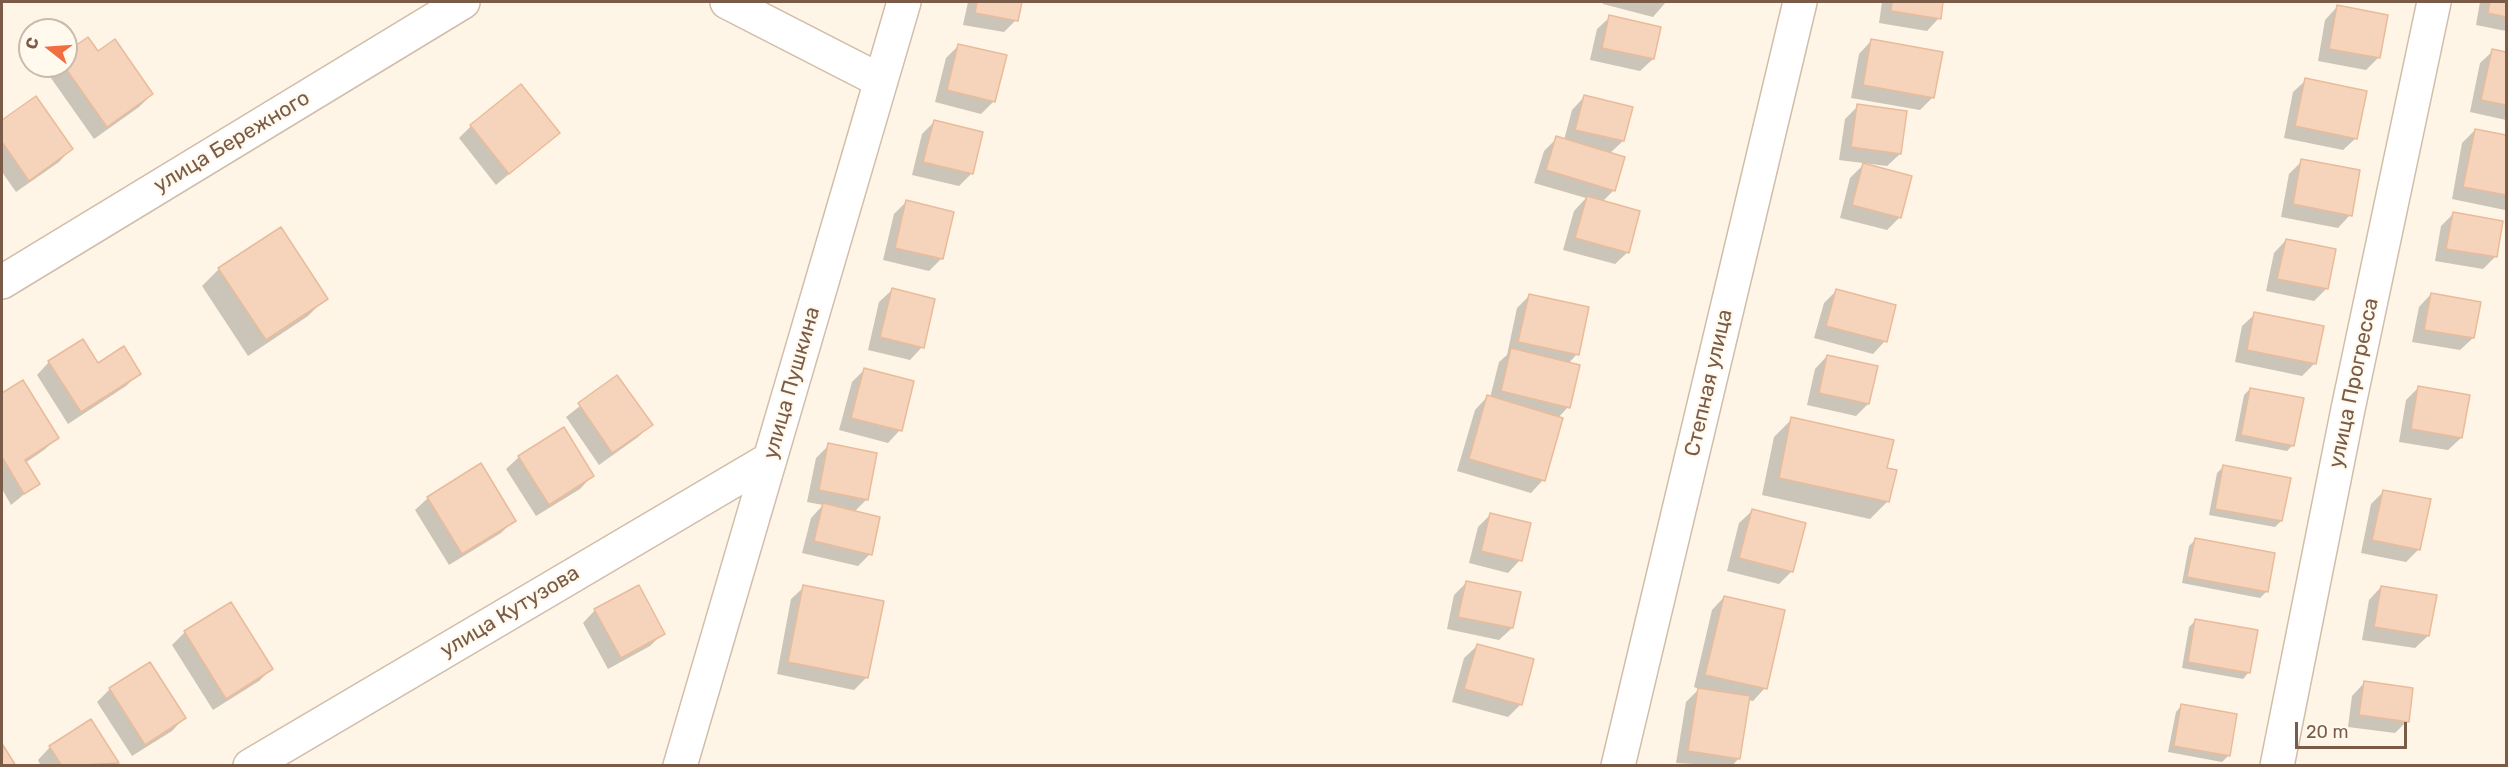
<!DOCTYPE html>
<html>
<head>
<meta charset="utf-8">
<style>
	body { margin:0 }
	#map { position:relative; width:2508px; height:767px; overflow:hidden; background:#fef5e6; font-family:Rubik,sans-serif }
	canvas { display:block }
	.frame { position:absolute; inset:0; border:3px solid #7a5b48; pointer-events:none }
	.north { position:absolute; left:18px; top:18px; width:60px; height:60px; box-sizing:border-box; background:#fff9ee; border:2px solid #cabaac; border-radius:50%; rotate:287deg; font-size:16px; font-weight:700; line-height:24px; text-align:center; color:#7a5b48 }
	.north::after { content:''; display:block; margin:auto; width:21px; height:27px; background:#f16e42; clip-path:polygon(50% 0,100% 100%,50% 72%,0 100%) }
	.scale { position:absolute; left:2295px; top:722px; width:112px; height:27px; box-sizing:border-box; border:3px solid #7a5b48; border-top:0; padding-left:8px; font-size:18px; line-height:21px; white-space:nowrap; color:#7a5b48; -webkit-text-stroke:4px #fff9ee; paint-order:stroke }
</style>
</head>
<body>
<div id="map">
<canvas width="2508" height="767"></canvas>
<div class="frame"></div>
<div class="north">С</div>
<div class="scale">20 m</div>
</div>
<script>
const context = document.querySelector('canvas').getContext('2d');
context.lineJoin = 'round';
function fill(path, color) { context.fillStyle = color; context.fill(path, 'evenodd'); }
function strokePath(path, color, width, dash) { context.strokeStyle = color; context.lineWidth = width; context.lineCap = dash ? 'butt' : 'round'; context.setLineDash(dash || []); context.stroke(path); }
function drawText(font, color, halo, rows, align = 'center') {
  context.font = font + ' Rubik,sans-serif'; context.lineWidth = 4.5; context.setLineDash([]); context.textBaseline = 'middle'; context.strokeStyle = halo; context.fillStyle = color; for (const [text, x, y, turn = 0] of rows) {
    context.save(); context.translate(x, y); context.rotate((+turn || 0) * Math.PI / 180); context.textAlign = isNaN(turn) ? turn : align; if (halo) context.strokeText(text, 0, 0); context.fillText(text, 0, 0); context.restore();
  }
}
const shadow = new Path2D(`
	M 968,2 L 1020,2 L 1016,20 L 1004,32 L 963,25 Z
	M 1603,2 L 1666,2 L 1653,17 L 1603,4 Z
	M 1882,2 L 1942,2 L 1939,18 L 1927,31 L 1879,23 Z
	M 2480,2 L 2506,2 L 2506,31 L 2476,25 Z
	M 2337,7 L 2379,57 L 2366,70 L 2318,61 L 2325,20 Z
	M 1610,17 L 1653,59 L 1640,71 L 1590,60 L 1597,29 Z
	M 1871,41 L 1933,97 L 1920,110 L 1851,98 L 1859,54 Z
	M 959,45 L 994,101 L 981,114 L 935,102 L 946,58 Z
	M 2493,51 L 2506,54 L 2506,120 L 2470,112 L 2480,63 Z
	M 98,53 L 152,94 L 139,107 L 94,139 L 46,71 L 52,66 L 66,66 L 66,54 Z
	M 2306,80 L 2356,138 L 2343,150 L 2284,138 L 2293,92 Z
	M 1584,97 L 1623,141 L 1609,154 L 1614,190 L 1602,202 L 1628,252 L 1615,264 L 1563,250 L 1574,211 L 1586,198 L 1534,183 L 1544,151 L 1557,138 L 1564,140 L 1572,110 Z
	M 35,98 L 71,149 L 59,162 L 16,192 L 2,172 L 2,122 Z
	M 1858,106 L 1900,154 L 1887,166 L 1839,160 L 1845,119 Z
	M 934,122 L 972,173 L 959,186 L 912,175 L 922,134 Z
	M 471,126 L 558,133 L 496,185 L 459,138 Z
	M 2475,130 L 2506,136 L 2505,210 L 2452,199 L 2462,143 Z
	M 2302,161 L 2350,215 L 2338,228 L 2281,217 L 2289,174 Z
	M 1864,164 L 1900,217 L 1887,230 L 1840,218 L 1850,178 Z
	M 907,201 L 942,258 L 929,271 L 883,260 L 894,214 Z
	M 2454,213 L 2501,222 L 2495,257 L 2483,269 L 2435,261 L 2441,226 Z
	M 2286,240 L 2334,250 L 2326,289 L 2314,301 L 2266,291 L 2274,253 Z
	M 219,269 L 326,298 L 308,316 L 248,356 L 202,286 Z
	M 892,290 L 922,347 L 910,360 L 868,350 L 879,302 Z
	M 1836,291 L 1885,341 L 1873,354 L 1814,338 L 1824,303 Z
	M 2431,294 L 2473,338 L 2460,350 L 2412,342 L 2419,307 Z
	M 1530,295 L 1577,354 L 1568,364 L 1568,407 L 1558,418 L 1543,480 L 1531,493 L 1457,471 L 1475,410 L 1487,397 L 1490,398 L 1499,362 L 1507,355 L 1517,308 Z
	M 2255,314 L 2315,363 L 2302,376 L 2235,362 L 2242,326 Z
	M 1827,356 L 1868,404 L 1856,416 L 1807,405 L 1815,369 Z
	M 49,362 L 97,365 L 139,373 L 126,386 L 68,424 L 37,375 Z
	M 864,370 L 900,430 L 888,443 L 839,430 L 852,382 Z
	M 617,377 L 651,425 L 638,437 L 599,465 L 566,417 Z
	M 23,382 L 57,438 L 44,450 L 25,463 L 38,483 L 11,505 L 2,489 L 2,395 Z
	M 2419,387 L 2461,438 L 2448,450 L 2399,442 L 2406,400 Z
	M 2250,389 L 2293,445 L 2287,451 L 2235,441 L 2244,395 Z
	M 1792,419 L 1885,470 L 1888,501 L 1870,519 L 1762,495 L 1774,437 Z
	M 829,445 L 867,499 L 854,512 L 870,554 L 858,566 L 802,553 L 811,518 L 823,505 L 807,502 L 816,458 Z
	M 519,457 L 592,476 L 580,489 L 536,516 L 506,469 Z
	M 2223,467 L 2281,521 L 2275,527 L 2209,515 L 2217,473 Z
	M 2384,491 L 2419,549 L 2406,562 L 2361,553 L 2371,504 Z
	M 428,498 L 514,520 L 501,533 L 449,565 L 415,510 Z
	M 1752,511 L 1804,524 L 1791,572 L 1779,584 L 1727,571 L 1739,523 Z
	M 1490,515 L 1520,560 L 1508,573 L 1469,563 L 1478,527 Z
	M 2195,540 L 2267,591 L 2260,598 L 2182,583 L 2189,546 Z
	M 1467,582 L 1512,628 L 1499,640 L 1447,629 L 1454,595 Z
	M 804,587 L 867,677 L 854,690 L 777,674 L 791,599 Z
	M 2381,587 L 2428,636 L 2415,648 L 2362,640 L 2369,600 Z
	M 1724,597 L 1765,688 L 1753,701 L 1748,700 L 1739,758 L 1732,766 L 1676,763 L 1686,702 L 1699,689 L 1694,687 L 1712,610 Z
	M 595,610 L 663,633 L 650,646 L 608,669 L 583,623 Z
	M 2195,621 L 2249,672 L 2243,679 L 2182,668 L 2189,627 Z
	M 185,632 L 271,669 L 259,681 L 213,710 L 172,645 Z
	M 1477,646 L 1521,704 L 1508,717 L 1452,702 L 1464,658 Z
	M 2364,683 L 2407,721 L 2395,733 L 2348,727 L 2352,696 Z
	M 110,689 L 184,718 L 172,731 L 132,756 L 97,702 Z
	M 2182,705 L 2228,756 L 2222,762 L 2168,752 L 2176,712 Z
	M 90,721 L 117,763 L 115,766 L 41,766 L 38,760 L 50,747 Z`);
const building = new Path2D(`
	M 977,2 L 1022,2 L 1018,21 L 975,13 Z
	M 1892,2 L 1943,2 L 1941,19 L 1891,11 Z
	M 2490,2 L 2506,2 L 2506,17 L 2488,13 Z
	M 2337,5 L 2388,15 L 2380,58 L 2329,49 Z
	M 1609,15 L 1661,27 L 1654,59 L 1602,48 Z
	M 88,37 L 98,51 L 115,39 L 153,94 L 107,127 L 64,66 L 66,66 L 66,52 Z
	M 1871,39 L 1943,52 L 1934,98 L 1863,85 Z
	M 958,44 L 1007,55 L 995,102 L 947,90 Z
	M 2492,49 L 2506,52 L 2506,105 L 2481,100 Z
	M 2305,78 L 2367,91 L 2357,139 L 2295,126 Z
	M 521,84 L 560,133 L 509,174 L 470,125 Z
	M 1584,95 L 1633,107 L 1624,141 L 1575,130 Z
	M 36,96 L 73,149 L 29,181 L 2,142 L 2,120 Z
	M 1857,104 L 1907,111 L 1901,154 L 1851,147 Z
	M 934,120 L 983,132 L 973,174 L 923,162 Z
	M 2475,129 L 2506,135 L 2506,195 L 2463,187 Z
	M 1556,136 L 1625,157 L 1615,191 L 1546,170 Z
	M 2301,159 L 2360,170 L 2352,216 L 2293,204 Z
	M 1863,163 L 1912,176 L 1901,218 L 1852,205 Z
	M 1587,196 L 1640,211 L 1629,253 L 1575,238 Z
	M 906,200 L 954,212 L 943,259 L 895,248 Z
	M 2453,212 L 2503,221 L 2497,257 L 2446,249 Z
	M 281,227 L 328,299 L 266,340 L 218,268 Z
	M 2286,239 L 2336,249 L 2328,289 L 2277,279 Z
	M 892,288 L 935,299 L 924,348 L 880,337 Z
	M 1836,289 L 1896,305 L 1887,342 L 1826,326 Z
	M 2431,293 L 2481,302 L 2474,338 L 2424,330 Z
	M 1529,294 L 1589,307 L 1579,355 L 1518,342 Z
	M 2254,312 L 2324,326 L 2316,364 L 2247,350 Z
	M 83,339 L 98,363 L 124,346 L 141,374 L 81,412 L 48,361 Z
	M 1511,348 L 1580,365 L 1570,408 L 1501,391 Z
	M 1827,355 L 1878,366 L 1869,404 L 1819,393 Z
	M 864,368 L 914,381 L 902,431 L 851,418 Z
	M 617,375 L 653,425 L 612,453 L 578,403 Z
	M 23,380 L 59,438 L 25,460 L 40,484 L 24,494 L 2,457 L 2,393 Z
	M 2418,386 L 2470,395 L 2462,438 L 2411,429 Z
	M 2250,388 L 2304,398 L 2294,446 L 2241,435 Z
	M 1487,395 L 1563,418 L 1545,481 L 1469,459 Z
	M 1791,417 L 1894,440 L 1887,468 L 1897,470 L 1889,502 L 1779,478 Z
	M 564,427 L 594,476 L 549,505 L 518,456 Z
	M 828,443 L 877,453 L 868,500 L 819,490 Z
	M 481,463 L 516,521 L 462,554 L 427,497 Z
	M 2223,465 L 2291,478 L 2282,521 L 2215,509 Z
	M 2383,490 L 2431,499 L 2420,550 L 2372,540 Z
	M 823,503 L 880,517 L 872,555 L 814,541 Z
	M 1752,509 L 1806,523 L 1793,572 L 1739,558 Z
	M 1490,513 L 1531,523 L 1522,561 L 1481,551 Z
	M 2195,538 L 2275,553 L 2268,592 L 2187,577 Z
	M 1466,581 L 1521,592 L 1513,628 L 1458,617 Z
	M 639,585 L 665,634 L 621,658 L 594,609 Z
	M 803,585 L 884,601 L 868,678 L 788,662 Z
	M 2381,586 L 2437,595 L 2429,636 L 2374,627 Z
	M 1724,596 L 1785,610 L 1767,689 L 1705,675 Z
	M 231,602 L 273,669 L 226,699 L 184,631 Z
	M 2195,619 L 2258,630 L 2250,673 L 2188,662 Z
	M 1477,644 L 1534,659 L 1522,705 L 1464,689 Z
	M 150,662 L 186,718 L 145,745 L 109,688 Z
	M 2364,681 L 2413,688 L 2409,722 L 2359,715 Z
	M 1698,688 L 1750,696 L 1740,759 L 1688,751 Z
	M 2181,704 L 2237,714 L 2230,756 L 2174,746 Z
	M 91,719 L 119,763 L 62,766 L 49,746 Z
	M 3,745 L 16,766 L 2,766 Z`);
const minor = new Path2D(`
	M 727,2 L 881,81
	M 2,282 L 463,2
	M 250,766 L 770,459
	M 680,766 L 904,2
	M 1618,766 L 1800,2
	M 2277,766 L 2348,409 L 2434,2`);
const streetNames = [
	["улица Бережного",232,142,-31],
	["улица Пушкина",792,383,-74],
	["Степная улица",1709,383,-77],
	["улица Прогресса",2354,383,-78],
	["улица Кутузова",510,612,-31]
];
fill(shadow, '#0003');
fill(building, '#f6d4bb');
strokePath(building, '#eabb9a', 1.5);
strokePath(minor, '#d1bdaa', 36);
strokePath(minor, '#fff', 33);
drawText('21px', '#7a5b48', '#fff9ee', streetNames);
</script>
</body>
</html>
